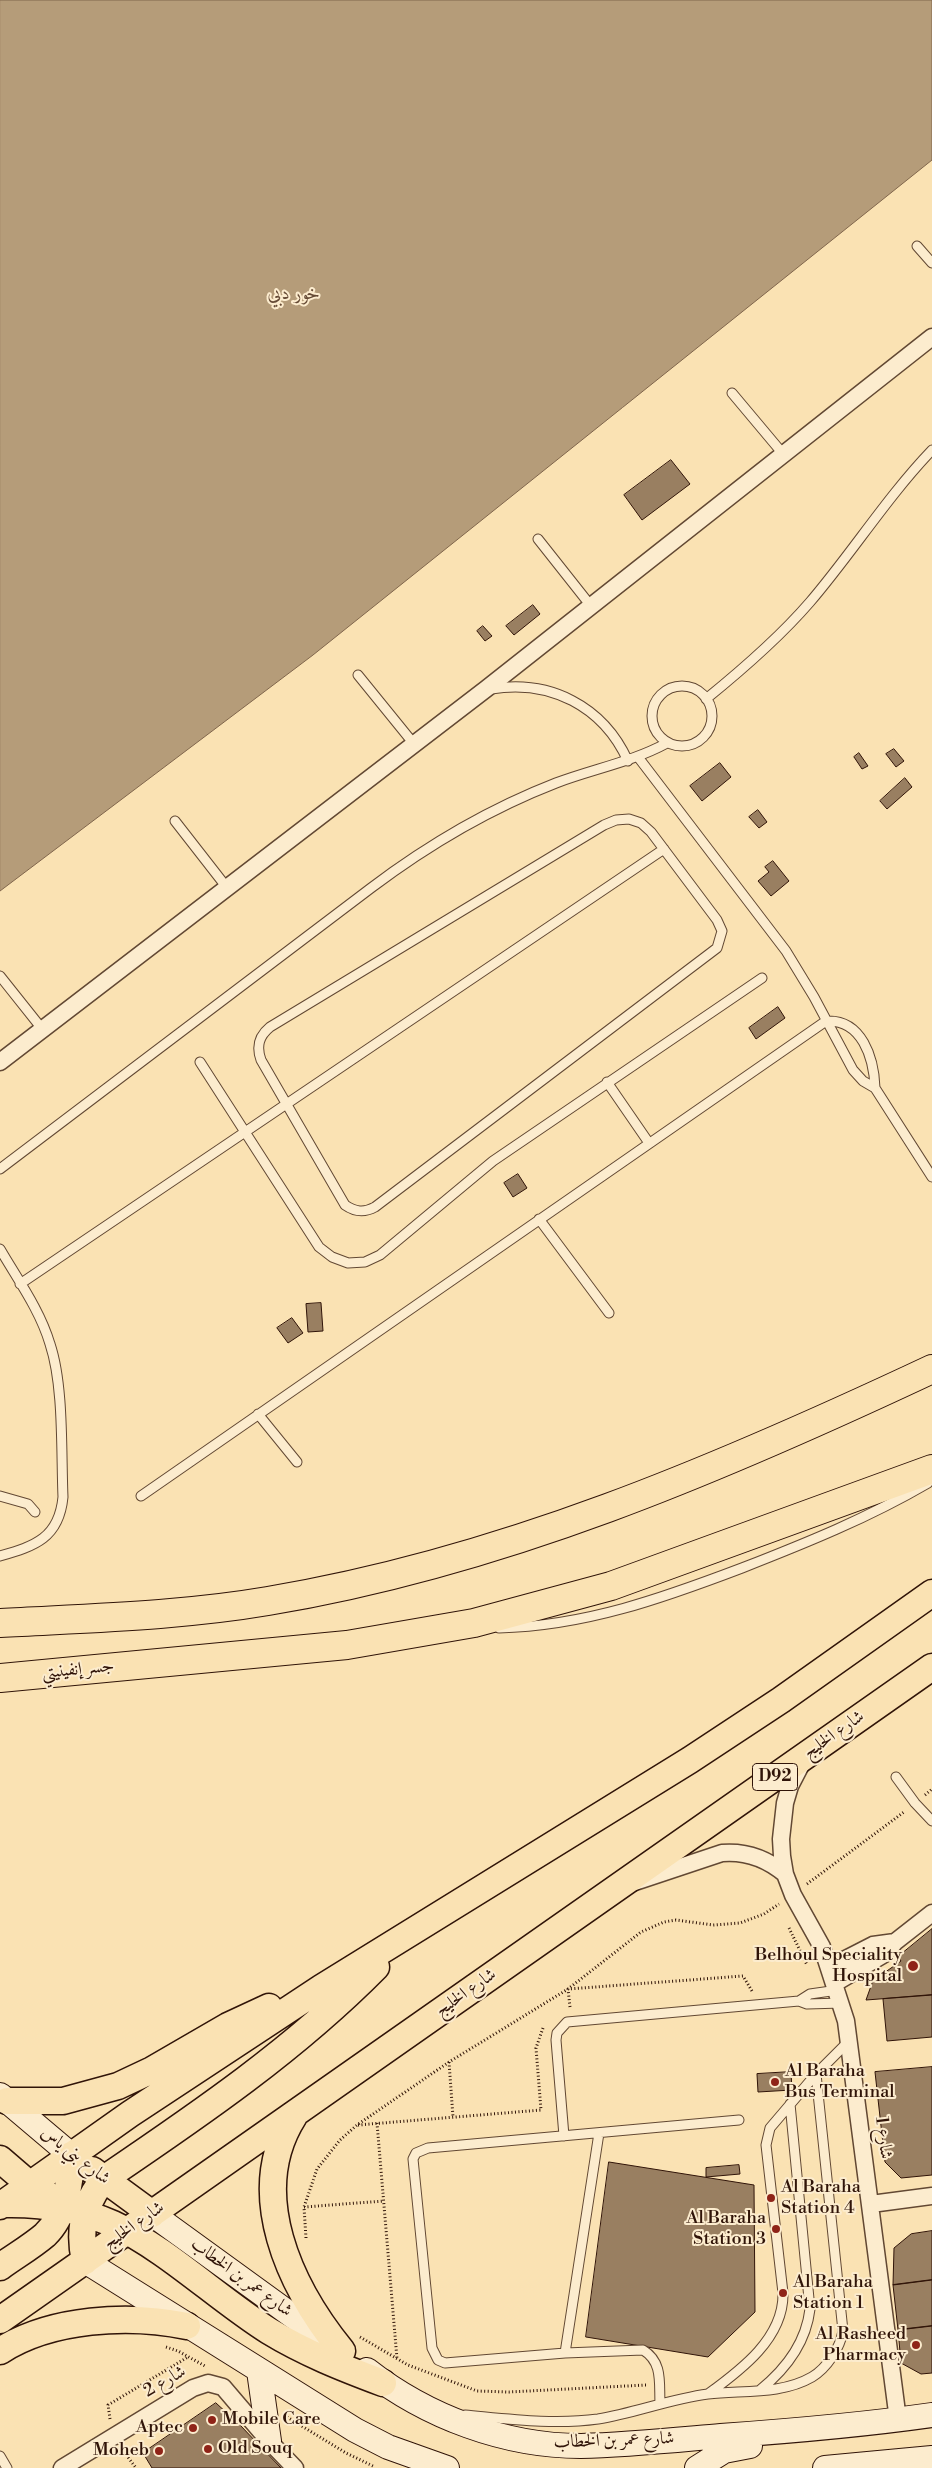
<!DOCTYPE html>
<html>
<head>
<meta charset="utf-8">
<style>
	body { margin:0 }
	canvas { display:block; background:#fae2b3 }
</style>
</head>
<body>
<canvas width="932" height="2468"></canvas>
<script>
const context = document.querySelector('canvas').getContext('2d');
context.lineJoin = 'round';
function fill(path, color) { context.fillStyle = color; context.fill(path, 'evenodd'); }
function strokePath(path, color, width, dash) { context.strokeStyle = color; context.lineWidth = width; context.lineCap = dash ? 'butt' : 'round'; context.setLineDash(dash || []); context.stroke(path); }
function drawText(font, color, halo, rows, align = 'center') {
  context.font = font + ' "Libre Bodoni",Amiri,serif'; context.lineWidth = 4; context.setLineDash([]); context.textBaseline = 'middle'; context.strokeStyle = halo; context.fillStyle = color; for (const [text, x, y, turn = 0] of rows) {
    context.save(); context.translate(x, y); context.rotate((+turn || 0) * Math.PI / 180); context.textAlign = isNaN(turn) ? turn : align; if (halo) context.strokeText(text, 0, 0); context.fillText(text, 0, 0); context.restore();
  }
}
const water = new Path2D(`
	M 0,0 L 932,0 L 932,160 L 313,655 L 0,891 Z`);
const building = new Path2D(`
	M 671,460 L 690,484 L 642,520 L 624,495 Z
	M 533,605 L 540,614 L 514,635 L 506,626 Z
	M 483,626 L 492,636 L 485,641 L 477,631 Z
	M 894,749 L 904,761 L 896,767 L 886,754 Z
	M 859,753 L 868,766 L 862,769 L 854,757 Z
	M 720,763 L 731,777 L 702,801 L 690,786 Z
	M 905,778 L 912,787 L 887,809 L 880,801 Z
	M 758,810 L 767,822 L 759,828 L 749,817 Z
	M 773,861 L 789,881 L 771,896 L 758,881 L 769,872 L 765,867 Z
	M 778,1007 L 785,1018 L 756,1039 L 749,1028 Z
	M 518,1174 L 527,1188 L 513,1197 L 504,1183 Z
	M 321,1303 L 323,1331 L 308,1332 L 306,1304 Z
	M 292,1318 L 303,1333 L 288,1343 L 277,1328 Z
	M 932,1929 L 932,1995 L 866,2000 L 876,1972 L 884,1973 L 901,1961 L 898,1957 Z
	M 932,1995 L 932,2037 L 887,2041 L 883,1999 Z
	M 932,2067 L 932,2175 L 901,2178 L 885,2162 L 875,2072 Z
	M 791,2072 L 792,2090 L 758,2092 L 757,2074 Z
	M 609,2162 L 754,2185 L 755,2312 L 708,2357 L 586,2337 Z
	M 739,2165 L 740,2174 L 706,2177 L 706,2168 Z
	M 932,2231 L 932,2280 L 893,2285 L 894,2248 L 911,2234 Z
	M 932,2280 L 932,2326 L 898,2330 L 893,2285 Z
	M 932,2326 L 932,2373 L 921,2374 L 901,2363 L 898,2330 Z
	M 216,2403 L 240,2425 L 281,2468 L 152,2468 L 143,2453 Z`);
const path = new Path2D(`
	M 925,1795 L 932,1789
	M 807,1884 L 904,1812
	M 789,1928 L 807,1965
	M 570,2007 L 568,1989 L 743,1976 L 752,1991
	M 449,2062 L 453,2117
	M 377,2123 L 397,2359
	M 358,2125 L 541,2110 L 536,2048 L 543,2028
	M 304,2207 L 384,2201
	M 306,2238 L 304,2207 L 317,2169 L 340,2140 L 357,2125 L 449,2062 L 568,1989 L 641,1932 L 664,1922 L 676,1920 L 713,1925 L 740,1923 L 764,1914 L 779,1904
	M 360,2337 L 408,2365 L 477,2391 L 509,2392 L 646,2385
	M 166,2347 L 178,2351 L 205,2366
	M 287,2417 L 346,2453 L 375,2467
	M 110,2419 L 108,2405 L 188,2357
	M 122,2449 L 136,2468`);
const lane = new Path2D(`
	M 917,246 L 932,263
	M 732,393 L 784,455
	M 538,539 L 591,606
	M 358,675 L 414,744
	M652 716a30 30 0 1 1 60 0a30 30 0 1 1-60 0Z
	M 491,689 C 550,679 603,706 628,761
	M 706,699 C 743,669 779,638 810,602 C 852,553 887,497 932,450
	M 638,757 L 786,951 L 814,997 L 853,1070 L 863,1081 L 875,1088 L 932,1177
	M 629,819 L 641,823 L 651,832 L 717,920 L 722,931 L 717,948 L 375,1207 C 364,1213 355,1212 345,1205 L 261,1060 C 256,1046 259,1036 270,1027 L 604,825 L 616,820 Z
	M 175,821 L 228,889
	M 0,976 L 43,1030
	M 200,1062 L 319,1247 L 332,1257 L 348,1263 L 365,1262 L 380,1255 L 493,1161 L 762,978
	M 607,1082 L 649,1143
	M 0,1169 L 371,888 C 428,845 489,809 556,783 C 593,769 632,762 667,743
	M 539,1219 L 609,1313
	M 0,1249 C 18,1280 40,1310 50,1344 C 64,1386 61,1452 63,1497 C 59,1538 35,1546 0,1556
	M 20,1284 L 664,849
	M 258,1414 L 297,1462
	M 0,1496 L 28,1504 L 35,1512
	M 141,1496 L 826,1021 C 862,1019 874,1058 875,1088
	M 499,1628 C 585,1626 663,1598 742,1568 C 806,1543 868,1518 928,1483
	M 896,1777 L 915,1803 L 932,1821
	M 799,2001 L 810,1994 L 838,1990
	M 564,2136 L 556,2040 L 557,2033 L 567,2022 L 799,2001 L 807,2004 L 842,2003
	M 565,2353 L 599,2133
	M 760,2390 C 786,2369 806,2343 810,2309 L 790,2104
	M 708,2394 C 741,2370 784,2338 783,2293 L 766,2145 L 770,2128 L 816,2074 L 850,2040
	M 660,2403 C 659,2383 663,2362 643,2350 L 565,2353 L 445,2363 L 438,2360 L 432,2348 L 413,2159 L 416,2153 L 428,2148 L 739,2120
	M 465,2415 C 509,2419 554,2425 598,2419 C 635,2413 670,2399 708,2394 C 742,2390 781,2395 812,2377 C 827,2368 840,2348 843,2331 L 816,2074
	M 0,2456 L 7,2468`);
const street = new Path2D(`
	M 0,1062 L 486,689 L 932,337
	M 803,1761 L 790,1786 L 785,1803 L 781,1839 L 782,1856 L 785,1874 L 793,1895 L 822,1947 L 846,2021 L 898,2420
	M 635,1882 L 722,1853 C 746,1851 766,1858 785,1874
	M 830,1967 L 873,1945 L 895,1942
	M 835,1983 L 886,1953 L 895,1942 L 932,1913
	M 871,2204 L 932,2196
	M 62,2468 L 193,2388 L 208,2383 L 223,2387 L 269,2441 L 295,2468`);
const secondary = new Path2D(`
	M 0,2095 L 71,2155
	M 152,2214 L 334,2346
	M 85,2261 L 355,2430 L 388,2447 L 447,2468
	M 367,2370 C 427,2417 505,2446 581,2446 C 628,2445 675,2440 721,2436 C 791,2431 862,2425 932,2415
	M 259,2371 L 269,2441
	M 697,2468 L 724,2451 L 750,2446
	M 825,2468 L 932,2458`);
const primary = new Path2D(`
	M 7,2101 L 63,2101 L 118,2086 L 152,2070 L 228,2026 L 269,2007
	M 294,2116 C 245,2193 290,2287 342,2351
	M 0,2159 L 29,2184 L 44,2191
	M 92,2170 L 152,2214
	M 2,2204 C 40,2203 78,2208 113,2224 C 167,2249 218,2299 269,2331 C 305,2353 343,2368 383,2383
	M 0,2206 L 130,2114 L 321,1988 L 690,1760 L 781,1700 L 932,1593
	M 85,2261 C 78,2230 84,2203 104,2179 C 200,2114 295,2049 376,1967
	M 0,2267 C 15,2256 31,2247 45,2235 C 65,2216 71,2181 71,2155
	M 0,2320 L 932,1667
	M 0,2351 C 51,2318 129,2314 187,2326`);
const highway = new Path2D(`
	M 0,1623 C 90,1618 180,1616 268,1601 C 502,1562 719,1469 932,1369
	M 0,1678 L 347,1645 L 474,1623 L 611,1586 L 932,1469`);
const markers = [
	[913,1966,6,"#8f2418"],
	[775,2082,5,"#8f2418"],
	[771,2198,5,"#8f2418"],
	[776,2229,5,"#8f2418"],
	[783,2293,5,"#8f2418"],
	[916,2345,5,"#8f2418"],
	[212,2420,5,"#8f2418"],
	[193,2428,5,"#8f2418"],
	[208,2449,5,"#8f2418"],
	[159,2451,5,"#8f2418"]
];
const shields = [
	[775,1777,45]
];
const shieldNames = [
	["D92",775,1777]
];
const streetNames = [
	["جسر إنفينيتي",78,1670,-6],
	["شارع الخليج",834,1735,-35],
	["شارع الخليج",466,1993,-35],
	["شارع 1",883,2138,83],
	["شارع بني ياس",75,2156,38],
	["شارع الخليج",134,2226,-35],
	["شارع عمر بن الخطاب",241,2278,36],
	["شارع 2",165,2382,-30],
	["شارع عمر بن الخطاب",614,2441,-2]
];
const poiNames = [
	["Belhoul Speciality",902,1956],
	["Hospital",902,1977],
	["Al Baraha",785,2072,"left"],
	["Bus Terminal",785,2093,"left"],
	["Al Baraha",781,2188,"left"],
	["Station 4",781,2209,"left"],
	["Al Baraha",766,2219],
	["Station 3",766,2240],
	["Al Baraha",793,2283,"left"],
	["Station 1",793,2304,"left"],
	["Al Rasheed",906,2335],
	["Pharmacy",906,2356],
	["Mobile Care",222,2420,"left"],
	["Aptec",183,2428],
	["Old Souq",218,2449,"left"],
	["Moheb",149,2451]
];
const waterNames = [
	["خور دبي",294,294]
];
fill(water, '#b59c79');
strokePath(water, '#80664c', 1);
fill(building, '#997f61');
strokePath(building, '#301408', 1);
strokePath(lane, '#624833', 11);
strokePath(street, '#624833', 19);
strokePath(secondary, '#301408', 26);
strokePath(primary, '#301408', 29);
strokePath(highway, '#301408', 30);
strokePath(path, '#301408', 3, [1, 2.5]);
strokePath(lane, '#fcecce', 9);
strokePath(street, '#fcecce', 16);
strokePath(secondary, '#fcecce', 24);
strokePath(primary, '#fae2b3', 26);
strokePath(highway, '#fae2b3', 28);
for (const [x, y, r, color] of markers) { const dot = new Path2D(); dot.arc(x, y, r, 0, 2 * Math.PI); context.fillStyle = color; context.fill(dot); strokePath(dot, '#fcecce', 2); }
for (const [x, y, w] of shields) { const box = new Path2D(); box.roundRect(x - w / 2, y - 13.5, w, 27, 4); context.fillStyle = '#fcecce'; context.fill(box); strokePath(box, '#301408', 1); }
drawText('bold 16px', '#301408', null, shieldNames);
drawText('18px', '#301408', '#fcecce', streetNames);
drawText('18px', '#301408', '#fcecce', poiNames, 'right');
drawText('italic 19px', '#654a35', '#fcecce', waterNames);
</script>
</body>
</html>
